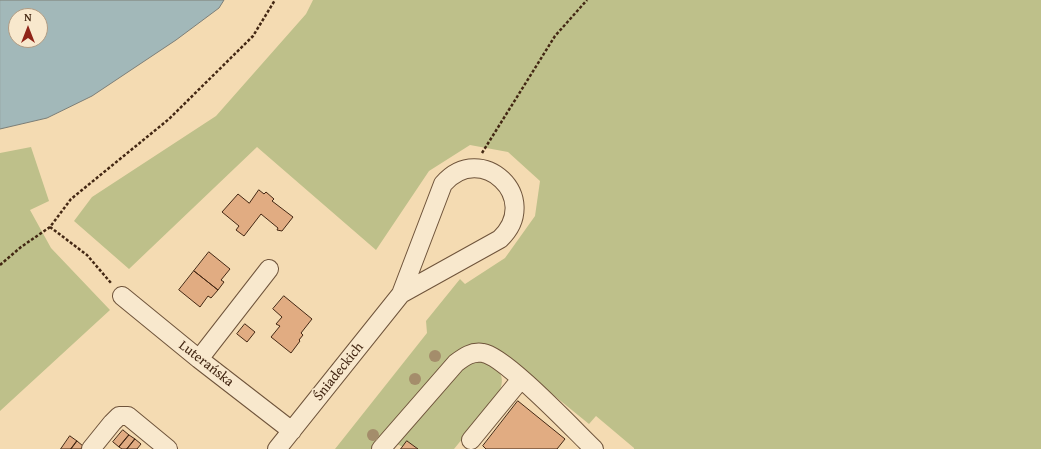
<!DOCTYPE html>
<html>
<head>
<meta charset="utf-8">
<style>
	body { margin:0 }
	#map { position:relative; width:1041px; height:449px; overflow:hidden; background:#f4dbb2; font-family:"Gentium Book Plus",serif }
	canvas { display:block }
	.north { position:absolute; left:8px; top:8px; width:40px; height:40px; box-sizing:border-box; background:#f8e8cd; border:1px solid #b09b83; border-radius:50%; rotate:0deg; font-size:11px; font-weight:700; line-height:16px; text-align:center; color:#432713 }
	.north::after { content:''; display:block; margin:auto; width:14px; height:18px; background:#8f2418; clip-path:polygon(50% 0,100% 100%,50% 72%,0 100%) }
</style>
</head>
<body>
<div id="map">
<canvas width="1041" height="449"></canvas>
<div class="north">N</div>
</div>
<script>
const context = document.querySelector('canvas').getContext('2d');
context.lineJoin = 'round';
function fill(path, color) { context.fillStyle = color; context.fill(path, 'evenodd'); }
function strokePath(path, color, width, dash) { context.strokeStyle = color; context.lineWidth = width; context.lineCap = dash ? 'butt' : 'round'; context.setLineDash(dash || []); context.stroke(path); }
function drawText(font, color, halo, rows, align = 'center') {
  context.font = font + ' "Gentium Book Plus",serif'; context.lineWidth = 3.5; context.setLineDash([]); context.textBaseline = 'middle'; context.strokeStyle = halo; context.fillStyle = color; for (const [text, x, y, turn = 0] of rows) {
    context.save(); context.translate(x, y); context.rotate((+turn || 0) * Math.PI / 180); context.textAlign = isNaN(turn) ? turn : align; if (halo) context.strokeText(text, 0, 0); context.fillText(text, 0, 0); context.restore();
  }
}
const green = new Path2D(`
	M 313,0 L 1041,0 L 1041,449 L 634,449 L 634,448 L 596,416 L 589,424 L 514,363 L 483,345 L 373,449 L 335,449 L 427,333 L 426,321 L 460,279 L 465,284 L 505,258 L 535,216 L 540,181 L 508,152 L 470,145 L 429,171 L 376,250 L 257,147 L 129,269 L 74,221 L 92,197 L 216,116 L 306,14 Z
	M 31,147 L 49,201 L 30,210 L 51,248 L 110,310 L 0,411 L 0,153 Z
	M 481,358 C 498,368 508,374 498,395 L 454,449 L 418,449 L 407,441 L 403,447 L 397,444 L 460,364 Z`);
const water = new Path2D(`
	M 0,0 L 224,0 L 219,8 L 176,40 L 92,96 L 47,118 L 0,129 ZM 16,16 L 40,16 L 40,40 L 16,40 Z`);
const building = new Path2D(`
	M 259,190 L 264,194 L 266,192 L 274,199 L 272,201 L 293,217 L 282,231 L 277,230 L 278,228 L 261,214 L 244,236 L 236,230 L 239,226 L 222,212 L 238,194 L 249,203 Z
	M 209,252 L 230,269 L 221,280 L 224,282 L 218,290 L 194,271 Z
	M 194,271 L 218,290 L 211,298 L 208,296 L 200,307 L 179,290 Z
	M 284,296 L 312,319 L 301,333 L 303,335 L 299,340 L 300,341 L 291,353 L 271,337 L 280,326 L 276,324 L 282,317 L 273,309 Z
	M 245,324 L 255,332 L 247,342 L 237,334 Z
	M 518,401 L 565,439 L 557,449 L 486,449 L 483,446 Z
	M 123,430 L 129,435 L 119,447 L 113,442 Z
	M 129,435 L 135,439 L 127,449 L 122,449 L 119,447 Z
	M 70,436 L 77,441 L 71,449 L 61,449 Z
	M 135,439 L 141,444 L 137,449 L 127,449 Z
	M 77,441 L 83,446 L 81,449 L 71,449 Z
	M 407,441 L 418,449 L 401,449 Z`);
const path = new Path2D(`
	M 482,153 L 555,36 L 587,0
	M 50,227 L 87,255 L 111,283
	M 0,265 L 21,247 L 50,227 L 71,199 L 169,119 L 253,36 L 275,0`);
const minor = new Path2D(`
	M 122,296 L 199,359 L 292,431
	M 199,359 L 269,269
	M 471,440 L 521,379
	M 91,449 L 112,423 L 119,416 L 128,416 L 168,449
	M 277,449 L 401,294 L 443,184 C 481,140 543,198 500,239 L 401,294
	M 381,449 L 456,363 C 464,357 472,351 483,353 C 505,356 575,431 594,449`);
const trees = [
	[435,356],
	[415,379],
	[373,435]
];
const streetNames = [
	["Luterańska",206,364,38],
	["Śniadeckich",339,372,-51]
];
fill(green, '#bec08a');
fill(water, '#a2b8b9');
strokePath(water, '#7c7e77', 1);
fill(building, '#e1ac82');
strokePath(building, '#432713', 1);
strokePath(minor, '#6f543b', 20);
strokePath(path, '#432713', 2.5, [3, 2]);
strokePath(minor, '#f8e8cd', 18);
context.fillStyle = '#a48d6b';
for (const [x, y] of trees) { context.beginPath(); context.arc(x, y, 6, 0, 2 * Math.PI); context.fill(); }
drawText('14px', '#432713', '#f8e8cd', streetNames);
</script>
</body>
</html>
